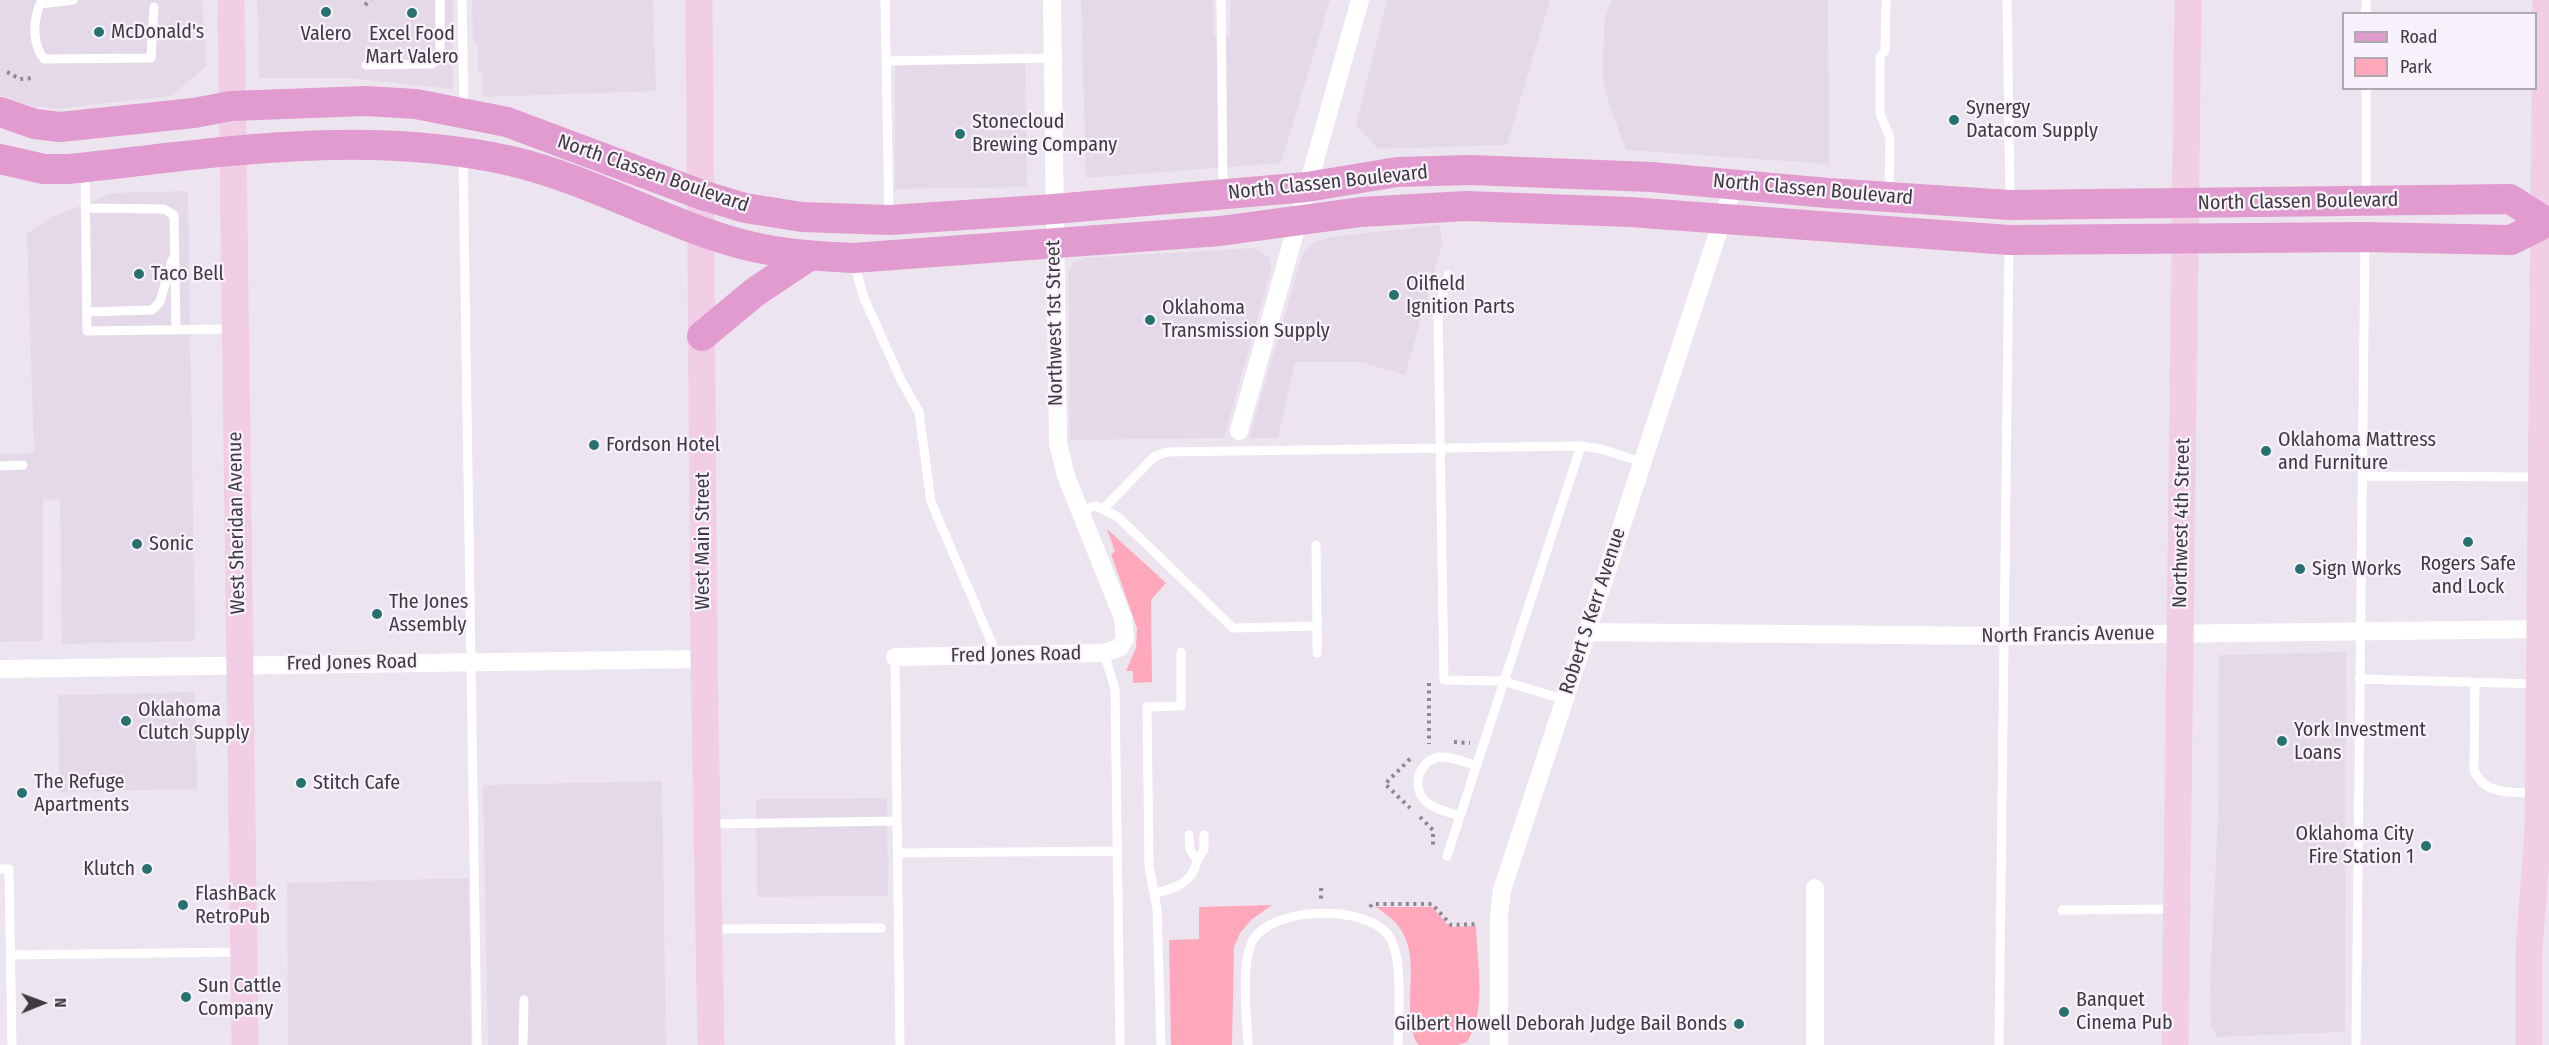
<!DOCTYPE html>
<html>
<head>
<meta charset="utf-8">
<style>
	body { margin:0 }
	#map { position:relative; width:2549px; height:1045px; overflow:hidden; background:#ece5ef; font-family:"Fira Sans Condensed",sans-serif }
	canvas { display:block }
	.legend { position:absolute; left:2342px; top:12px; width:195px; height:78px; box-sizing:border-box; background:#f9f2fc; border:2px solid #aea9b0; margin:0; padding:8px 10px; list-style:none; font-size:18px; color:#3e3b3f }
	.legend li { display:flex; align-items:center; gap:12px; height:30px }
	.legend b { width:30px; border:2px solid #aea9b0 }
	.north { position:absolute; left:12px; top:973px; width:60px; height:60px; -webkit-text-stroke:4px #f9f2fc; paint-order:stroke; rotate:89deg; font-size:16px; font-weight:700; line-height:24px; text-align:center; color:#3e3b3f }
	.north::after { content:''; display:block; margin:auto; width:21px; height:27px; background:#3e3b3f; clip-path:polygon(50% 0,100% 100%,50% 72%,0 100%) }
</style>
</head>
<body>
<div id="map">
<canvas width="2549" height="1045"></canvas>
<ul class="legend">
<li><b style="height:8px;background:#e29bce"></b>Road</li>
<li><b style="height:16px;background:#ffa8bc"></b>Park</li>
</ul>
<div class="north">N</div>
</div>
<script>
const context = document.querySelector('canvas').getContext('2d');
context.lineJoin = 'round';
function fill(path, color) { context.fillStyle = color; context.fill(path, 'evenodd'); }
function strokePath(path, color, width, dash) { context.strokeStyle = color; context.lineWidth = width; context.lineCap = dash ? 'butt' : 'round'; context.setLineDash(dash || []); context.stroke(path); }
function drawText(font, color, halo, rows, align = 'center') {
  context.font = font + ' "Fira Sans Condensed",sans-serif'; context.lineWidth = 4.5; context.setLineDash([]); context.textBaseline = 'middle'; context.strokeStyle = halo; context.fillStyle = color; for (const [text, x, y, turn = 0] of rows) {
    context.save(); context.translate(x, y); context.rotate((+turn || 0) * Math.PI / 180); context.textAlign = isNaN(turn) ? turn : align; if (halo) context.strokeText(text, 0, 0); context.fillText(text, 0, 0); context.restore();
  }
}
const built = new Path2D(`
	M 0,0 L 202,0 L 207,66 L 171,96 L 55,109 L 28,105 L 0,95 Z
	M 257,0 L 453,0 L 453,89 L 346,78 L 259,78 Z
	M 472,0 L 653,0 L 656,91 L 483,97 L 482,72 L 478,72 L 478,44 L 473,43 Z
	M 1081,0 L 1213,0 L 1214,36 L 1230,36 L 1230,0 L 1330,0 L 1281,163 L 1086,178 Z
	M 1387,0 L 1550,0 L 1507,145 L 1378,149 L 1356,126 Z
	M 1611,0 L 1828,0 L 1829,164 L 1626,150 L 1608,101 L 1603,78 L 1604,21 Z
	M 1025,54 L 1027,187 L 895,189 L 895,58 Z
	M 188,191 L 195,641 L 62,644 L 60,500 L 43,499 L 43,641 L 0,642 L 0,454 L 34,453 L 27,233 L 54,216 L 113,193 Z
	M 1440,225 L 1442,244 L 1405,375 L 1361,362 L 1295,362 L 1278,438 L 1249,438 L 1303,253 L 1315,242 L 1330,237 Z
	M 1255,248 L 1270,258 L 1271,270 L 1224,438 L 1070,440 L 1068,275 L 1073,263 L 1084,258 Z
	M 2346,652 L 2345,1032 L 2217,1037 L 2211,1025 L 2210,987 L 2218,815 L 2219,655 Z
	M 195,692 L 197,789 L 60,792 L 58,695 Z
	M 662,781 L 666,1045 L 488,1045 L 483,785 Z
	M 887,798 L 888,896 L 757,897 L 756,799 Z
	M 469,878 L 471,1045 L 288,1045 L 287,883 Z`);
const green = new Path2D(`
	M 1107,529 L 1166,583 L 1151,600 L 1152,682 L 1133,683 L 1133,671 L 1126,671 L 1136,648 L 1137,628 L 1111,554 L 1115,552 Z
	M 1272,905 L 1251,920 L 1240,933 L 1234,947 L 1232,1045 L 1171,1045 L 1169,940 L 1199,939 L 1199,907 Z
	M 1375,907 L 1432,907 L 1450,927 L 1476,926 C 1477,963 1487,1010 1467,1042 L 1458,1045 L 1419,1045 L 1415,1040 C 1399,990 1433,939 1375,907 Z`);
const path = new Path2D(`
	M 365,5 L 371,0
	M 7,72 L 20,79 L 35,78
	M 1429,683 L 1429,744
	M 1454,742 L 1470,743
	M 1410,759 L 1385,784 L 1410,808
	M 1420,817 L 1433,830 L 1433,849
	M 1321,888 L 1321,900
	M 1370,907 L 1372,904 L 1432,904 L 1451,925 L 1479,924`);
const lane = new Path2D(`
	M 73,0 L 40,4 C 33,22 32,44 44,59 L 151,58 L 154,7
	M 462,0 L 464,109
	M 885,0 L 889,217
	M 1221,0 L 1223,190
	M 1886,0 L 1885,50 L 1880,57 L 1880,113 L 1890,138 L 1889,195
	M 2007,0 L 2010,202
	M 2366,14 L 2366,0
	M 886,61 L 1053,58
	M 366,65 L 432,64 L 440,55 L 440,0
	M 463,157 L 477,1045
	M 85,171 L 87,331 L 232,329
	M 2366,198 L 2366,88
	M 85,208 L 164,209 L 174,215 L 176,330
	M 854,263 L 864,298 L 900,378 L 919,412 L 931,502 L 997,655
	M 1448,275 L 1438,311 L 1444,680 L 1503,681 L 1563,699
	M 87,312 L 152,310 L 160,302 L 172,260
	M 0,466 L 23,465
	M 2362,476 L 2539,477
	M 1104,508 L 1154,457 L 1166,452 L 1581,446 L 1601,449 L 1642,462
	M 1080,510 L 1096,506 L 1118,517 L 1233,628 L 1317,626 L 1317,653
	M 1316,545 L 1317,626
	M 1104,653 L 1115,689 L 1120,1045
	M 895,657 L 900,1045
	M 2359,679 L 2537,684
	M 2475,683 L 2474,770 C 2485,796 2512,792 2536,793
	M 1460,816 C 1450,813 1438,810 1429,804 C 1410,791 1417,761 1439,757 C 1451,756 1465,762 1476,766
	M 709,824 L 897,821
	M 898,853 L 1117,851
	M 1447,856 L 1581,446
	M 1197,860 L 1204,850 L 1204,835
	M 0,869 L 9,869 L 12,1045
	M 1154,893 C 1175,889 1193,883 1197,860 L 1190,850 L 1189,835
	M 2062,910 L 2174,909
	M 713,929 L 881,928
	M 10,955 L 242,952
	M 523,1045 L 524,1000
	M 1161,1045 L 1157,909 L 1149,866 L 1147,707 L 1181,706 L 1181,652
	M 1248,1045 C 1247,1018 1240,963 1253,940 C 1273,906 1366,904 1389,936 C 1404,958 1398,1018 1398,1045
	M 1999,1045 L 2009,243
	M 2356,1045 L 2365,240`);
const street = new Path2D(`
	M 1239,431 L 1360,0
	M 1586,632 L 2000,636 L 2549,629
	M 895,657 L 1104,653 L 1119,648 L 1125,639 L 1123,618 L 1066,476 L 1058,443 L 1052,0
	M 0,669 L 704,659
	M 1499,1045 L 1499,915 L 1502,890 L 1734,184
	M 1815,1045 L 1815,888`);
const secondary = new Path2D(`
	M 231,0 L 245,1045
	M 699,0 L 704,659 L 711,1045
	M 2175,1045 L 2188,0
	M 2529,1045 L 2529,950 L 2538,833 L 2546,0`);
const primary = new Path2D(`
	M 0,112 L 35,124 L 60,127 L 194,113 L 231,106 L 366,101 L 416,104 L 507,122 L 702,195 L 745,208 L 802,217 L 890,220 L 1054,209 L 1307,187 L 1397,172 L 1471,170 L 1651,177 L 1828,193 L 2010,205 L 2510,199 L 2544,221
	M 0,159 L 44,169 L 69,169 C 217,153 363,128 511,161 C 592,180 665,224 745,245 C 781,254 816,256 853,258 L 1220,231 L 1361,212 L 1466,206 L 1630,212 L 2009,240 L 2365,237 L 2511,240 L 2549,221
	M 702,336 L 755,292 L 809,256`);
const markers = [
	[326,12,6,"#277271"],
	[412,13,6,"#277271"],
	[99,32,6,"#277271"],
	[1954,120,6,"#277271"],
	[960,134,6,"#277271"],
	[139,274,6,"#277271"],
	[1394,295,6,"#277271"],
	[1150,320,6,"#277271"],
	[594,445,6,"#277271"],
	[2266,451,6,"#277271"],
	[2468,542,6,"#277271"],
	[137,544,6,"#277271"],
	[2300,569,6,"#277271"],
	[377,614,6,"#277271"],
	[126,721,6,"#277271"],
	[2282,741,6,"#277271"],
	[301,783,6,"#277271"],
	[22,793,6,"#277271"],
	[2426,846,6,"#277271"],
	[147,869,6,"#277271"],
	[183,905,6,"#277271"],
	[186,997,6,"#277271"],
	[2064,1012,6,"#277271"],
	[1739,1024,6,"#277271"]
];
const poiNames = [
	["McDonald's",111,32],
	["Valero",326,34,"center"],
	["Excel Food",412,34,"center"],
	["Mart Valero",412,57,"center"],
	["Synergy",1966,108],
	["Datacom Supply",1966,131],
	["Stonecloud",972,122],
	["Brewing Company",972,145],
	["Taco Bell",151,274],
	["Oilfield",1406,284],
	["Ignition Parts",1406,307],
	["Oklahoma",1162,308],
	["Transmission Supply",1162,331],
	["Oklahoma Mattress",2278,440],
	["and Furniture",2278,463],
	["Fordson Hotel",606,445],
	["Sonic",149,544],
	["Rogers Safe",2468,564,"center"],
	["and Lock",2468,587,"center"],
	["Sign Works",2312,569],
	["The Jones",389,602],
	["Assembly",389,625],
	["Oklahoma",138,710],
	["Clutch Supply",138,733],
	["York Investment",2294,730],
	["Loans",2294,753],
	["The Refuge",34,782],
	["Apartments",34,805],
	["Stitch Cafe",313,783],
	["Oklahoma City",2414,834,"right"],
	["Fire Station 1",2414,857,"right"],
	["Klutch",135,869,"right"],
	["FlashBack",195,894],
	["RetroPub",195,917],
	["Sun Cattle",198,986],
	["Company",198,1009],
	["Banquet",2076,1000],
	["Cinema Pub",2076,1023],
	["Gilbert Howell Deborah Judge Bail Bonds",1727,1024,"right"]
];
const streetNames = [
	["North Classen Boulevard",653,174,19],
	["North Classen Boulevard",1328,183,-6],
	["North Classen Boulevard",1813,190,5],
	["North Classen Boulevard",2298,202,-1],
	["Northwest 1st Street",1055,323,-91],
	["West Sheridan Avenue",237,523,-91],
	["Northwest 4th Street",2182,523,-89],
	["West Main Street",703,541,-90],
	["Robert S Kerr Avenue",1593,611,-72],
	["North Francis Avenue",2068,635,-1],
	["Fred Jones Road",1016,655,-1],
	["Fred Jones Road",352,663,-1]
];
fill(built, '#e5d9e9');
fill(green, '#ffa8bc');
strokePath(path, '#8d888f', 4, [3, 4.5]);
strokePath(lane, '#fff', 9);
strokePath(street, '#fff', 18);
strokePath(secondary, '#f1cde6', 27);
strokePath(primary, '#e29bce', 30);
for (const [x, y, r, color] of markers) { const dot = new Path2D(); dot.arc(x, y, r, 0, 2 * Math.PI); context.fillStyle = color; context.fill(dot); strokePath(dot, '#f9f2fc', 2); }
drawText('20px', '#3e3b3f', '#f9f2fc', poiNames, 'left');
drawText('20px', '#3e3b3f', '#f9f2fc', streetNames);
</script>
</body>
</html>
